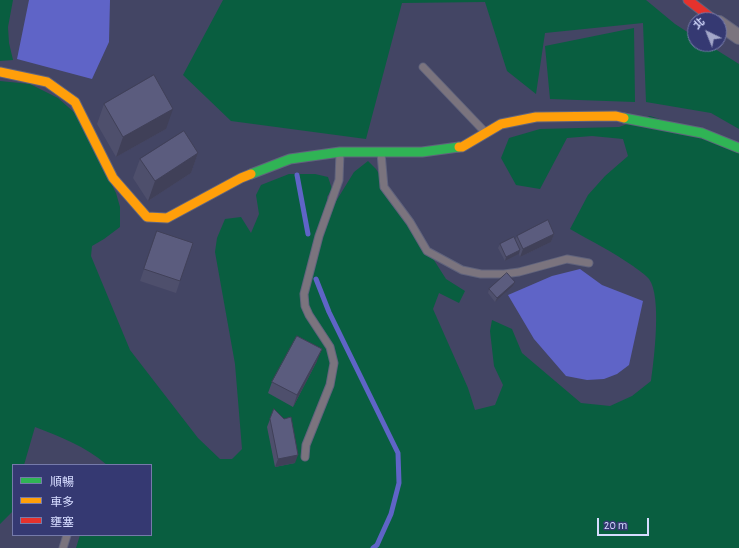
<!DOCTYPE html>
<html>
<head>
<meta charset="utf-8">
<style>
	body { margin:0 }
	#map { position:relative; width:739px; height:548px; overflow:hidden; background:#434564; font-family:"Alegreya Sans","Noto Sans TC",sans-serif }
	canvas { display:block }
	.legend { position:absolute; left:12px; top:464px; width:140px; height:72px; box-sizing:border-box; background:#353972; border:1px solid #757aaa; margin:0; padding:5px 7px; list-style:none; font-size:12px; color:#d6dcff }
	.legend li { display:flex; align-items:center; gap:8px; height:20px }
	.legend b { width:20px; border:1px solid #757aaa }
	.north { position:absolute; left:687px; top:12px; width:40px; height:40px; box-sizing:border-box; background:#353972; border:1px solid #757aaa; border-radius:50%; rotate:317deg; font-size:11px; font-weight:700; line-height:16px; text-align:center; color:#d6dcff }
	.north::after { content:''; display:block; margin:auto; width:14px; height:18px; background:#a3a7c9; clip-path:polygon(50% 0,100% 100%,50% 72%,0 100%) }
	.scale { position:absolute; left:597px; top:518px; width:52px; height:18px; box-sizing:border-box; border:2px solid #d6dcff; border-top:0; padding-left:5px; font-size:12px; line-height:14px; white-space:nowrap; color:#d6dcff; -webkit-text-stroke:3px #353972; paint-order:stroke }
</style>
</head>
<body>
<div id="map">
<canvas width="739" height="548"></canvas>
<ul class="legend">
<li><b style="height:5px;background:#30b455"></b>順暢</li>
<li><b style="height:5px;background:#ff9f0a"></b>車多</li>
<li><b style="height:5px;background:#e5322d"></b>壅塞</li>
</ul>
<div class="north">北</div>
<div class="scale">20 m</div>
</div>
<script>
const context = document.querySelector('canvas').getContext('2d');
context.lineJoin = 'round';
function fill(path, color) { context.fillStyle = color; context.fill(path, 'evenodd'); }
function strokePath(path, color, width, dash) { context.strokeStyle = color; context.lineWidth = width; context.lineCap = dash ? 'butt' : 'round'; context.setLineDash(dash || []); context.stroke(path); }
const green = new Path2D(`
	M 0,0 L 13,0 L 8,27 L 9,43 L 13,60 L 0,61 Z
	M 223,0 L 646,0 L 675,24 L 695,37 L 695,44 L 707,44 L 739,64 L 739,129 L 711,113 L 646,102 L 643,23 L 545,33 L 536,94 L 507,71 L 485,2 L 402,3 L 366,139 L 231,121 L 183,75 Z
	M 634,28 L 635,102 L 550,99 L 545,46 Z
	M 0,81 L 30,84 L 58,98 L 76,114 L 116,193 L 120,207 L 120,227 L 104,239 L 92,246 L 91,256 L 130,350 L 198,438 L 220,459 L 232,459 L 242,449 L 235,364 L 215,252 L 217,238 L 225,219 L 241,217 L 251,233 L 259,214 L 256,195 L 261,185 L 289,174 L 315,174 L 328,177 L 332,189 L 327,197 L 330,211 L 354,172 L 368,161 L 376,169 L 446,279 L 465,291 L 459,303 L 439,293 L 433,309 L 468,388 L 475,410 L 495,405 L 503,385 L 494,366 L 490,331 L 492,320 L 512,329 L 522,353 L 581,403 L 610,406 L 632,396 L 651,381 C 654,360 662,296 649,279 C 645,274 638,270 633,266 C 613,252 591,241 570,229 L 588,195 L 605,176 L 628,156 L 623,139 L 592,136 L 567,138 L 540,189 L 516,185 L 501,158 L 509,138 L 540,129 L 619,127 L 650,116 L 739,144 L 739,548 L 76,548 L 80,535 L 151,535 L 151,465 L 107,465 C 85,446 61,437 35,427 L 24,465 L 13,465 L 13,511 L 0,524 Z`);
const water = new Path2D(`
	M 29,0 L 110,0 L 109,42 L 92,79 L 17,59 Z
	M 580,269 L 602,285 L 643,301 L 629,365 L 617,374 L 604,379 L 587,380 L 566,376 L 534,339 L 508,295 L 552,276 Z`);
const stream = new Path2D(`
	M 297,175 L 308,234
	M 316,279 L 329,312 L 398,453 L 399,483 L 391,514 L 377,545 L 373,548`);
const lane = new Path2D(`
	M 423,67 L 484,131
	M 381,153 L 384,187 L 410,222 L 427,251 L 462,270 L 481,274 L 504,274 L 519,272 L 567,259 L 589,263
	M 305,457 L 306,445 L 330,385 L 334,363 L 330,347 L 309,315 L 305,306 L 304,294 L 319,236 L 339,180 L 340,152
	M 63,548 L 67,535`);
const street = new Path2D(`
	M 719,23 L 739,37`);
const fast = new Path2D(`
	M 624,118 L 702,133 L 739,148
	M 251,174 L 290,159 L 340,152 L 422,152 L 459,147`);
const slow = new Path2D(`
	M 0,72 L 47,82 L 75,102 L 113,178 L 147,217 L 167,218 L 241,178 L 251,174
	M 459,147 L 462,147 L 501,124 L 536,117 L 616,116 L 624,118`);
const jam = new Path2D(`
	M 688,0 L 714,20`);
const wall = new Path2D(`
	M 104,104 L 166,129 L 116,157 L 97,124 Z
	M 198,153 L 191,173 L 148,201 L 133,178 L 140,159 Z
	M 157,231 L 180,281 L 176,293 L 140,281 Z
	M 554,234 L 551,242 L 520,257 L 519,254 L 505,261 L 498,248 L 500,244 L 515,240 L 517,236 Z
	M 515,282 L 513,286 L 495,302 L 488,293 L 489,289 Z
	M 317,361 L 293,407 L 268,393 L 272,382 Z
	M 274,409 L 295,463 L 275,467 L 267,427 Z`);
const shadedWall = new Path2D(`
	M 173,109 L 166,129 L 116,157 L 123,137 Z
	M 198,153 L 191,173 L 148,201 L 155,181 Z
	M 554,234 L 551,242 L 520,257 L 523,249 Z
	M 520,250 L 519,254 L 505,261 L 506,257 Z
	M 515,282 L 513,286 L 495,302 L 497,298 Z
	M 322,349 L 317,361 L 293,407 L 297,395 Z
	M 298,455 L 295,463 L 275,467 L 278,459 Z`);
const building = new Path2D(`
	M 154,75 L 173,109 L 123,137 L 104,104 Z
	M 184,131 L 198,153 L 155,181 L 140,159 Z
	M 548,220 L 554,234 L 523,249 L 517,236 Z
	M 157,231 L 193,243 L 180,281 L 144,269 Z
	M 514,237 L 520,250 L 506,257 L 500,244 Z
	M 507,273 L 515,282 L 497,298 L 489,289 Z
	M 297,336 L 322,349 L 297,395 L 272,382 Z
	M 274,409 L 284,419 L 291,417 L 298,455 L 278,459 L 270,419 Z`);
fill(green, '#095e40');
fill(water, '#5f64c7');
strokePath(stream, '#5f64c7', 5);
strokePath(lane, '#60637d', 9);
strokePath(street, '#60637d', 16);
strokePath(fast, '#60637d', 11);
strokePath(slow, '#60637d', 11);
strokePath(jam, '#60637d', 11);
strokePath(lane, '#7b747e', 7);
strokePath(street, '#7b747e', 14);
strokePath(fast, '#30b455', 9);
strokePath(slow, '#ff9f0a', 9);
strokePath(jam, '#e5322d', 9);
fill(wall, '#4e4f6c');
fill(shadedWall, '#404058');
fill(building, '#5b5c7e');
strokePath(building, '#404058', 1);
</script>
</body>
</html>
